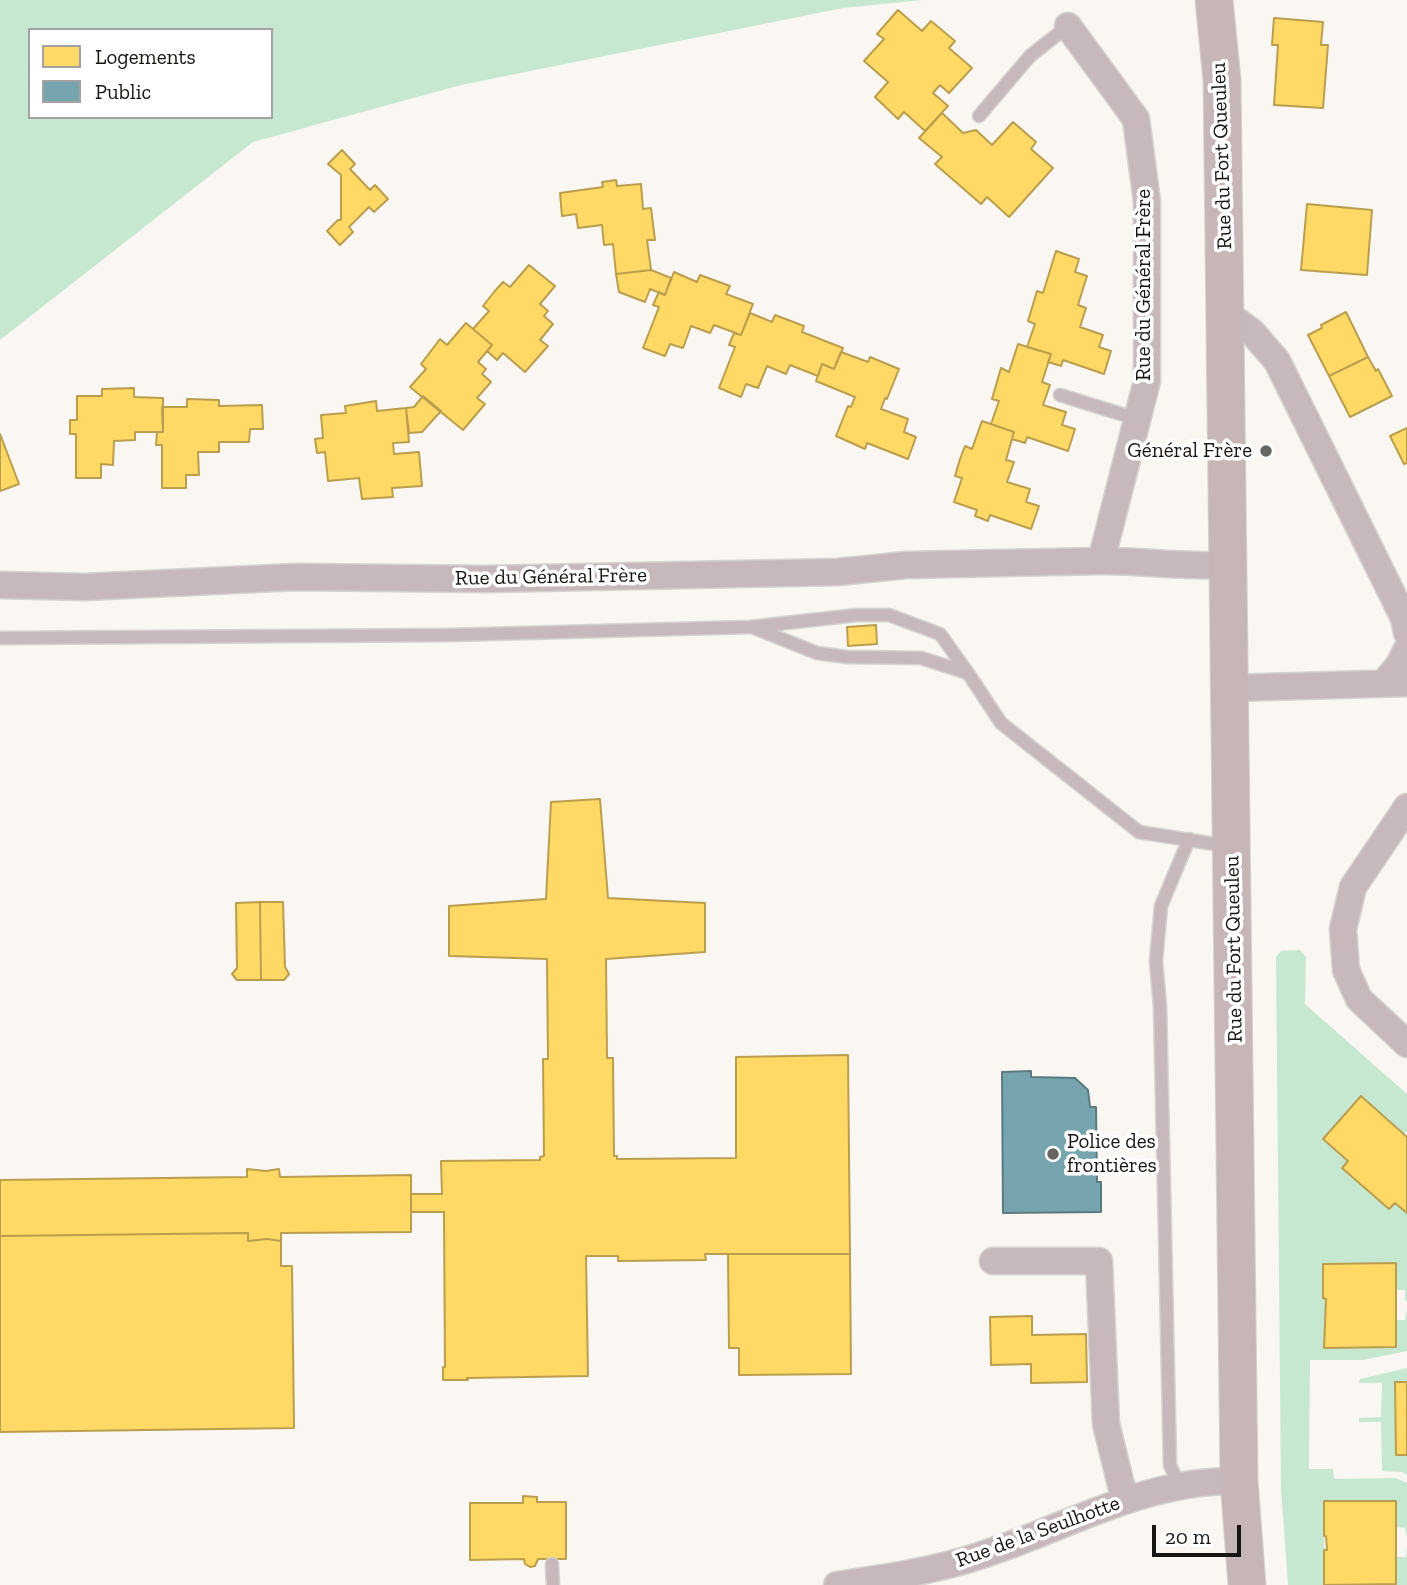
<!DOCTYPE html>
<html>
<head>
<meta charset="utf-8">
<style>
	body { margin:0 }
	#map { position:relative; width:1407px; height:1585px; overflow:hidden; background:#faf7f3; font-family:"Zilla Slab",serif }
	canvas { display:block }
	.legend { position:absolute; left:28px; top:28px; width:245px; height:91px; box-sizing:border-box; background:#fff; border:2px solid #a3a2a1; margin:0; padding:9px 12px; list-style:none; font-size:21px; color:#181614 }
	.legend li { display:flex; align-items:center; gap:14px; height:35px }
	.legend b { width:35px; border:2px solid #a3a2a1 }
	.scale { position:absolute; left:1152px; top:1525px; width:89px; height:32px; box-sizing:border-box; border:4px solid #181614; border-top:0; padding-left:9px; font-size:21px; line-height:24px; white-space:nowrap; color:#181614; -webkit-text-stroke:5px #fff; paint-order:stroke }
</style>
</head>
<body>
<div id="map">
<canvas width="1407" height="1585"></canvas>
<ul class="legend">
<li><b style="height:19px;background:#ffd966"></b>Logements</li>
<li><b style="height:19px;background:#76a5af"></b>Public</li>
</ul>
<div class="scale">20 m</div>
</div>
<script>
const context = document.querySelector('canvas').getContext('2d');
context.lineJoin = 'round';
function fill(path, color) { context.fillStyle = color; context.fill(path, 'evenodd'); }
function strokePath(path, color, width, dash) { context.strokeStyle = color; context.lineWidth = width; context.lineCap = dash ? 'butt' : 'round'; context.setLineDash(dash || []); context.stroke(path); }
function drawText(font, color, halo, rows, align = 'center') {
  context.font = font + ' "Zilla Slab",serif'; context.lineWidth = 7; context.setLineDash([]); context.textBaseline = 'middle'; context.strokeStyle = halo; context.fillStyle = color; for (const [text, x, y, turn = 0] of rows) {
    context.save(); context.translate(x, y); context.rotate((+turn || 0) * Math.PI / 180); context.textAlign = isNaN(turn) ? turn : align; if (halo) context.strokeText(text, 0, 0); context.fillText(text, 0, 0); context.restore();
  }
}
const green = new Path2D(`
	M 0,0 L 923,0 L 843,8 L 461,85 L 253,142 L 0,340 ZM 30,30 L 271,30 L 271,117 L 30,117 Z
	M 1300,950 L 1306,957 L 1305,1004 L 1407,1094 L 1407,1131 L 1404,1134 L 1361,1097 L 1323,1139 L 1348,1161 L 1342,1168 L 1389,1209 L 1395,1203 L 1407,1213 L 1407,1301 L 1405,1301 L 1405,1290 L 1396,1290 L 1396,1264 L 1323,1264 L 1323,1298 L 1326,1299 L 1324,1347 L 1396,1347 L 1396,1320 L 1405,1320 L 1407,1309 L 1407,1351 L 1363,1360 L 1310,1360 L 1309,1469 L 1333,1469 L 1334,1479 L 1396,1478 L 1407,1483 L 1407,1537 L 1405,1528 L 1397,1527 L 1396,1501 L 1324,1501 L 1324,1585 L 1396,1584 L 1396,1557 L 1406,1557 L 1407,1546 L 1407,1585 L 1288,1585 L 1281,1489 L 1276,957 L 1281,951 Z
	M 1407,1368 L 1407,1382 L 1395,1383 L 1407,1455 L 1407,1475 L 1402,1472 L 1382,1471 L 1381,1422 L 1359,1422 L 1359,1418 L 1381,1417 L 1382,1383 L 1359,1383 L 1360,1379 Z`);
const homes = new Path2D(`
	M 898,10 L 922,31 L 931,21 L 955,41 L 949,48 L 972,68 L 949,93 L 940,85 L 933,93 L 948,106 L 925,131 L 904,112 L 898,119 L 875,97 L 888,82 L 864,61 L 884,39 L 877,34 Z
	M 1274,18 L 1323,22 L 1321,45 L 1328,45 L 1323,108 L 1274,105 L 1278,45 L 1272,45 Z
	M 942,113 L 963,133 L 976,130 L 992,145 L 1013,122 L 1036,142 L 1031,149 L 1053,168 L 1009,217 L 987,197 L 981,204 L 935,164 L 942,157 L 919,138 Z
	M 342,150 L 355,164 L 350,169 L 370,190 L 375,185 L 388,199 L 374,212 L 369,207 L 349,227 L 353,232 L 340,245 L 327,231 L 338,220 L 341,220 L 341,175 L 328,164 Z
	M 616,180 L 617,186 L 641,184 L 643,209 L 651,208 L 655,240 L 647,240 L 651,270 L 616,274 L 613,244 L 604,245 L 602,225 L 578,228 L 576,214 L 562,216 L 560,193 L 603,187 L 602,182 Z
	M 1307,204 L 1372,210 L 1367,275 L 1301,270 Z
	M 1056,251 L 1079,259 L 1075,272 L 1087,276 L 1078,305 L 1086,308 L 1080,327 L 1103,335 L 1099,347 L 1111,351 L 1104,374 L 1063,360 L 1061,366 L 1048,362 L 1051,354 L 1027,347 L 1035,324 L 1028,321 L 1037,291 L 1043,293 Z
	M 529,265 L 555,286 L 540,304 L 548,311 L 544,316 L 553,324 L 540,340 L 548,346 L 525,372 L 503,353 L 497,360 L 487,351 L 492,345 L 473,329 L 489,311 L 483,306 L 494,292 L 503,282 L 510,287 Z
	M 651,270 L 671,278 L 665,295 L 650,289 L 645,302 L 619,292 L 616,274 Z
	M 674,272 L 697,282 L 700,275 L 730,286 L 726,294 L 753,304 L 741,335 L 714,325 L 710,333 L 691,326 L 683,348 L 670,344 L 665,356 L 643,348 L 659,307 L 653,305 L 659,292 L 665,295 Z
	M 1346,312 L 1368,357 L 1329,376 L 1308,335 L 1322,328 L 1321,325 Z
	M 750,313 L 772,322 L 775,315 L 804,326 L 802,332 L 843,348 L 834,369 L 822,364 L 818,376 L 790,365 L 786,374 L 767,366 L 758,388 L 746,384 L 741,397 L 719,388 L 735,347 L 729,345 L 734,333 L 741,335 Z
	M 466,323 L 492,345 L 478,362 L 486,369 L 482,374 L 491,382 L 477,398 L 485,404 L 463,430 L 410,387 L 426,369 L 421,364 L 440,339 L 447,345 Z
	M 1018,344 L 1051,354 L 1042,382 L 1050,385 L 1043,405 L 1066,412 L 1062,425 L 1075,429 L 1068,451 L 1027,437 L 1025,443 L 1012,439 L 1014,432 L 991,424 L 999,401 L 992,399 L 1001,368 L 1009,372 Z
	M 841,352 L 868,362 L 870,357 L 899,369 L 887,399 L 885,398 L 881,409 L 908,419 L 904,432 L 916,437 L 908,459 L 867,443 L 865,449 L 836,436 L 848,406 L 851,407 L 855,397 L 816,381 L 822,364 L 834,369 Z
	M 1368,357 L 1376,371 L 1378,369 L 1392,396 L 1350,417 L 1329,376 Z
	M 134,388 L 134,397 L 163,398 L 163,432 L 135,432 L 135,440 L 114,441 L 113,465 L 101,464 L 101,478 L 76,478 L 76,434 L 70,434 L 70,420 L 77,420 L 77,396 L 102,396 L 102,389 Z
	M 423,396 L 441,411 L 422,432 L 409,433 L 406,408 L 414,407 Z
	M 187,399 L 219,400 L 219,406 L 262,405 L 263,429 L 250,429 L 249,442 L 219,442 L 219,452 L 198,452 L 199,475 L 186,475 L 186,488 L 162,488 L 162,445 L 156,445 L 157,432 L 163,432 L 162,407 L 187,407 Z
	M 376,401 L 377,411 L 406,408 L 409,442 L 393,443 L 394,454 L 419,452 L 422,486 L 392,488 L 393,497 L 362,499 L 359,478 L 328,481 L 325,452 L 317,453 L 315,439 L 323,438 L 321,415 L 346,413 L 345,406 Z
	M 982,421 L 1014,432 L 1006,460 L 1014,462 L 1007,482 L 1030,489 L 1026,502 L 1039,506 L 1031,529 L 990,515 L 988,521 L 975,516 L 977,510 L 954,502 L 962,478 L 955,476 L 960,459 L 965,446 L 972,449 Z
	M 1407,428 L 1407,463 L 1404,464 L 1390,436 Z
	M 0,434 L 19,484 L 0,491 Z
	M 876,625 L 877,644 L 848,646 L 847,627 Z
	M 600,799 L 608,898 L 705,903 L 705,952 L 606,959 L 607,1058 L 613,1058 L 614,1156 L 617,1156 L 617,1159 L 736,1158 L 736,1057 L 848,1055 L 850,1254 L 705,1254 L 706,1260 L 618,1261 L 618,1256 L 586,1256 L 588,1376 L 467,1378 L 468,1380 L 443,1380 L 443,1367 L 445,1367 L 444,1212 L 411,1212 L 411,1194 L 442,1194 L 441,1161 L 540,1160 L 540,1157 L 544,1156 L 543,1059 L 548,1059 L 547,959 L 449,956 L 449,906 L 546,899 L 551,802 Z
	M 260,902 L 261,980 L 237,980 L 232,974 L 237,968 L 236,903 Z
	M 260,902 L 283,902 L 285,967 L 289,974 L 284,980 L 261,980 Z
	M 1361,1096 L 1407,1137 L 1407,1213 L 1395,1203 L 1389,1209 L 1342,1168 L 1348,1161 L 1323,1139 Z
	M 247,1169 L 266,1171 L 279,1169 L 280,1177 L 411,1175 L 411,1232 L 281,1233 L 281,1241 L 267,1239 L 248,1241 L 248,1233 L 0,1236 L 0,1180 L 247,1177 Z
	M 248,1233 L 248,1241 L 267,1239 L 281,1241 L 281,1266 L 292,1266 L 294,1428 L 0,1432 L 0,1236 Z
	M 728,1254 L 850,1254 L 851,1374 L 739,1375 L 739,1348 L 729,1348 Z
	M 1396,1263 L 1396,1347 L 1324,1348 L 1326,1299 L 1323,1298 L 1323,1264 Z
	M 1032,1316 L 1032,1335 L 1086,1334 L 1087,1382 L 1031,1383 L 1031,1364 L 991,1365 L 990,1317 Z
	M 1395,1382 L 1407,1382 L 1407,1455 L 1396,1455 Z
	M 523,1496 L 537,1497 L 537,1502 L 566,1502 L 566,1559 L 538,1559 L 535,1566 L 530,1567 L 525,1564 L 524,1559 L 470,1560 L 470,1503 L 523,1503 Z
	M 1324,1501 L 1396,1501 L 1396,1584 L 1324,1585 L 1324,1550 L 1327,1550 L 1326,1536 L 1324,1536 Z`);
const public = new Path2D(`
	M 1031,1071 L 1031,1077 L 1075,1078 L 1088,1090 L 1090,1107 L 1096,1107 L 1097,1182 L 1101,1182 L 1101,1212 L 1003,1213 L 1002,1072 Z`);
const lane = new Path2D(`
	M 979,116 L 1030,56 L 1068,26
	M 1060,395 L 1137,419
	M 752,627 L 817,653 L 847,657 L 921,658 L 968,673
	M 0,638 L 450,635 L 750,627 L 857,615 L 889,615 L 940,634 L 968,673 L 1001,723 L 1139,832 L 1215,844 L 1229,843
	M 1179,1485 L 1170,1465 L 1160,1006 L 1156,961 L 1161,906 L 1189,839
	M 552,1564 L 553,1585`);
const street = new Path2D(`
	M 1068,26 L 1136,119 L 1147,202 L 1147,381 L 1101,561
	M 1226,313 L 1252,332 L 1277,361 L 1404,618 L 1407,633
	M 0,585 L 85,587 L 296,577 L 488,579 L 838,572 L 906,565 L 1101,561 C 1144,561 1186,567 1229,565
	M 1384,683 L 1399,665 L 1407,649
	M 1229,688 L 1407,683
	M 1407,807 L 1353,887 L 1343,929 L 1346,970 L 1359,999 L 1407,1044
	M 993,1261 L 1099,1261 L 1106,1424 L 1121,1485 L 1128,1499
	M 837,1585 C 885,1578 933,1571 979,1556 C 1066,1528 1145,1479 1239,1481`);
const secondary = new Path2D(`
	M 1214,0 L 1222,80 L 1239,1481 L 1247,1585`);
const markers = [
	[1266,451,7,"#676562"],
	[1053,1154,7,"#676562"]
];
const streetNames = [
	["Rue du Fort Queuleu",1222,156,-92],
	["Rue du Général Frère",1144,285,-90],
	["Rue du Général Frère",551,577,-1],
	["Rue du Fort Queuleu",1234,949,-91],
	["Rue de la Seulhotte",1038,1532,-20]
];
const poiNames = [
	["Général Frère",1252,451],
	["Police des",1067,1142,"left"],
	["frontières",1067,1166,"left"]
];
fill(green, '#c7e8d0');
fill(homes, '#ffd966');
strokePath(homes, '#ba9e4d', 2);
fill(public, '#76a5af');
strokePath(public, '#5a7a80', 2);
strokePath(lane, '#d5d3d0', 15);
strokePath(street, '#d5d3d0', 29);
strokePath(secondary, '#d5d3d0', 39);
strokePath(lane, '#c7b8bb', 12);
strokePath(street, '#c7b8bb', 26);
strokePath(secondary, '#c6b6b8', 37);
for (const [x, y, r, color] of markers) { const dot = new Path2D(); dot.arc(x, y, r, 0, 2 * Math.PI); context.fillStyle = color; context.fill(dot); strokePath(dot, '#fff', 2.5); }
drawText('21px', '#181614', '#fff', streetNames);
drawText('21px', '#181614', '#fff', poiNames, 'right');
</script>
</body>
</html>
